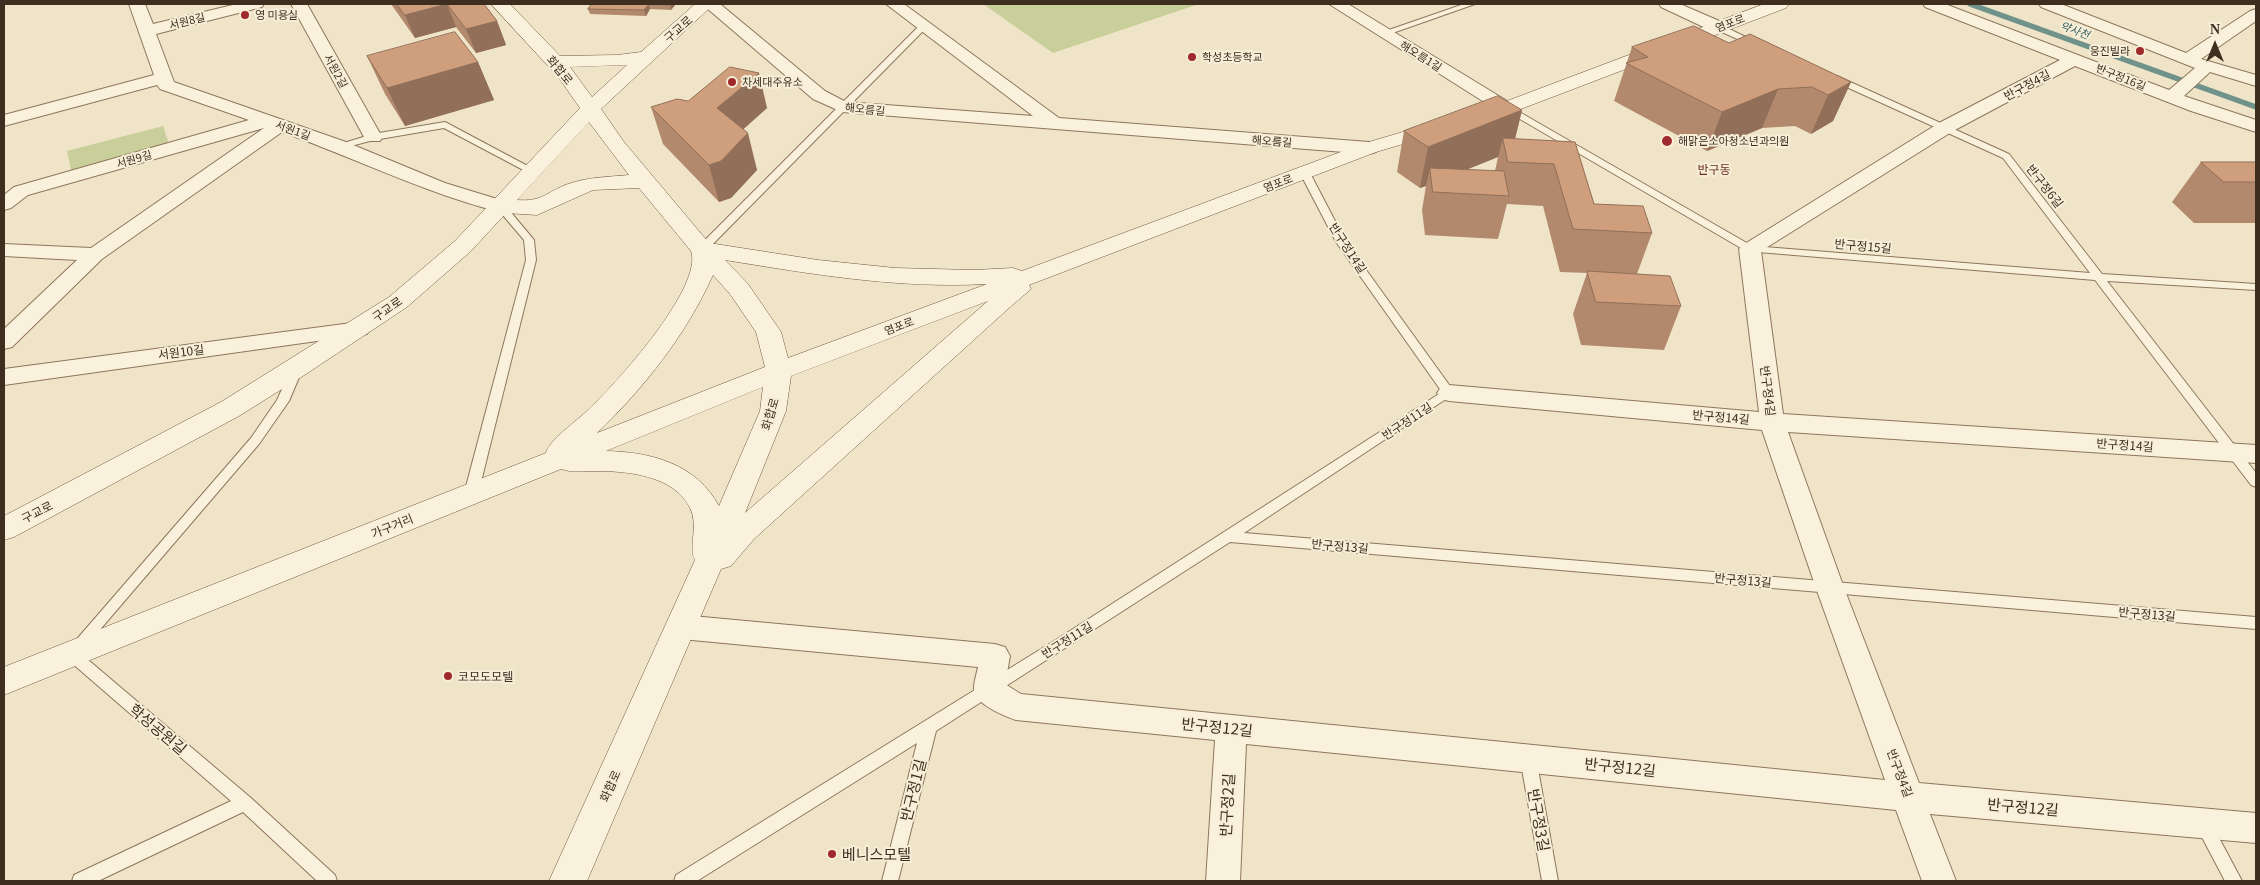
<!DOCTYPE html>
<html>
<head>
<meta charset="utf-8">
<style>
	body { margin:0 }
	#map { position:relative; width:2260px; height:885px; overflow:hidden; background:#f0e4c8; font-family:Georgia,serif }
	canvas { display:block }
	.frame { position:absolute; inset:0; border:5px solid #3d2e20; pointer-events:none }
	.north { position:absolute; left:2190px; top:20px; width:50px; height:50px; -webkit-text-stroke:4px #f7eed8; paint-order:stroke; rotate:0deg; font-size:14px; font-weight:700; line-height:20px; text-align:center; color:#3d2e20 }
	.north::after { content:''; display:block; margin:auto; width:18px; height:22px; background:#3d2e20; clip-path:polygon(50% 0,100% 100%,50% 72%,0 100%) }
</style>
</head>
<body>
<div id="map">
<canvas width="2260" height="885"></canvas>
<div class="frame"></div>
<div class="north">N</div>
</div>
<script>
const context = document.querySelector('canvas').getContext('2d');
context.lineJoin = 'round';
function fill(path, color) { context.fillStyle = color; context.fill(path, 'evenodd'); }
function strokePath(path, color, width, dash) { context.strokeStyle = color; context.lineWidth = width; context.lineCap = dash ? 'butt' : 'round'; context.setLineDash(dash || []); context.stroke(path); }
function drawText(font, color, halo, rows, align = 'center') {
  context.font = font + ' Georgia,"Noto Sans KR",serif'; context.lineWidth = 4; context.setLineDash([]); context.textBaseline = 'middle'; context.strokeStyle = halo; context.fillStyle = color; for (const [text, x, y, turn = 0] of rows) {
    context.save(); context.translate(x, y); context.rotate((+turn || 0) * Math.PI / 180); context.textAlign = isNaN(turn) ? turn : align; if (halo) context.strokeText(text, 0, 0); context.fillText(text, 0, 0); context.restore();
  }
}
const green = new Path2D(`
	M 983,4 L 1199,4 L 1053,53 Z
	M 163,126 L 169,144 L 71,170 L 67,151 Z`);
const stream = new Path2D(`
	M 1970,4 L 2256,107`);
const lane = new Path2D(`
	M 1464,4 L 1475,4 L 1387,35 L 1380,33 Z
	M 921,24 L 928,26 L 706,251 L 698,251 L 698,247 Z
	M 1715,25 L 1721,25 L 1760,44 L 1753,46 L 1715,29 Z
	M 1831,76 L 1837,76 L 2009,154 L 2102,274 L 2256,284 L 2256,290 L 2107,281 L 2256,473 L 2256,487 L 2251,485 L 2095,280 L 1746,251 L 1501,108 L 1509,106 L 1752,246 L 2090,273 L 2003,158 L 1831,80 Z
	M 445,122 L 537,171 L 532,174 L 529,173 L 444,128 L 374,140 L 339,149 L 334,146 L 373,134 Z
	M 1305,170 L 1310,173 L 1346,242 L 1455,393 L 1244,533 L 2256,617 L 2256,629 L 1230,542 L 936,731 L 898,881 L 882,881 L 917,743 L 697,881 L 674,881 L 676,875 L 1062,636 L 1442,392 L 1336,242 L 1300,173 Z
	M 500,203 L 504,204 L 534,240 L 536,260 L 478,494 L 476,497 L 466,497 L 464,494 L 526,260 L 524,240 L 495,206 Z
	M 297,364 L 303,368 L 289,401 L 259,444 L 80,653 L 251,798 L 335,875 L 337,881 L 317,881 L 243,812 L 98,881 L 72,881 L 74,875 L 231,801 L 66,658 L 64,654 L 251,438 L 277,400 L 293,365 Z
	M 1528,751 L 1534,753 L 1536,758 L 1558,881 L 1542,881 L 1520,758 L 1522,753 Z
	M 2203,816 L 2209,819 L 2242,881 L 2225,881 L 2195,824 L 2197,819 Z`);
const street = new Path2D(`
	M 129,4 L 145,4 L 153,24 L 237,4 L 264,4 L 262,7 L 156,34 L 174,82 L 346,142 L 445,183 L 507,202 L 510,206 L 507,210 L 500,212 C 425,193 355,158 282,132 L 102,259 L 12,347 L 4,349 L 4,329 L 77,260 L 4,256 L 4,244 L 91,248 L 264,128 L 28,195 L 11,208 L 4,210 L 4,195 L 14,187 L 249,120 L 160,89 L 157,85 L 4,126 L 4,115 L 154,75 Z
	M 291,4 L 307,4 L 382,137 L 380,141 L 366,141 L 364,137 Z
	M 702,4 L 720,4 L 825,91 L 846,102 L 1033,116 L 886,4 L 904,4 L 1059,118 L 1369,142 L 1376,144 L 1379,148 L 1376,152 L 1369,154 L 842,112 L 813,99 Z
	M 1329,4 L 1348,4 L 1512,104 L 1515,108 L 1512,112 L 1500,112 Z
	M 1659,4 L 1680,4 L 1724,23 L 1726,27 L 1724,31 L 1712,31 L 1661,7 Z
	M 1923,4 L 1945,4 L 2169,90 L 2195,68 L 2041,7 L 2039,4 L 2061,4 L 2186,53 L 2250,11 L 2256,9 L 2256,21 L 2201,59 L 2256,75 L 2256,86 L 2210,72 L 2184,96 L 2256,120 L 2256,132 L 2191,111 L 2075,66 L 1953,131 L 1761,251 L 1783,414 L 2256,445 L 2256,463 L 1788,432 L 1844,588 L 1919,783 L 2256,813 L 2256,843 L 1930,814 L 1956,881 L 1922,881 L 1896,810 L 1246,744 L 1240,881 L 1206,881 L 1215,740 L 1016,720 C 1004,716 977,705 974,691 C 973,684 977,673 978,667 L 681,639 L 671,635 L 667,627 L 671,619 L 681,615 L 995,644 L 1005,647 L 1010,656 L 1005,684 L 1021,694 L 1885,780 L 1816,588 L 1762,430 L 1449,401 L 1441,399 L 1437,393 L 1441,387 L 1449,385 L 1759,412 L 1739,249 L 1743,245 L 1939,123 L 2060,60 L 1925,7 Z
	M 359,322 L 367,324 L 370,329 L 367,334 L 4,385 L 4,369 Z`);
const secondary = new Path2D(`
	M 491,4 L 510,4 L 560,56 L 617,55 L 641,52 L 695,4 L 714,4 L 601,109 L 624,142 L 709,243 L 818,260 L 895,268 L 974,270 L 1013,268 L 1022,271 L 1362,144 L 1440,121 L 1447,123 L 1450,127 L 1447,131 L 1376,152 L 1029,285 L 1031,289 L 1009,308 L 754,539 L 731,566 L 721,569 L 587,881 L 549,881 L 695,560 C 688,548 699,525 690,508 C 674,475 627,471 595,471 C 583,471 573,473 561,469 L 4,695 L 4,667 L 546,453 C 548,441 578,420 588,410 C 614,386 704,287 691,251 L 639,188 L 593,190 L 537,215 L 506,213 L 471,251 L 407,307 L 306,374 L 239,416 L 14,537 L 4,540 L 4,516 L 221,402 L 389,297 L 455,241 L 580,108 L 559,78 ZM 627,65 L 592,97 L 570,67 ZM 589,122 L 629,175 C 608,177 588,177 568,184 C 546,192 543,202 517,200 ZM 725,260 C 811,274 899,289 987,284 L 788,358 L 781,332 L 748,284 ZM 713,275 L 730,294 L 756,332 L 765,367 L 597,433 C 644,388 686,335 713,275 ZM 988,301 L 745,513 L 786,411 L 791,376 ZM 763,387 L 760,411 L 719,506 C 696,464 652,452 606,451 Z
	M 1764,4 L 1789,4 L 1786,8 L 1513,112 L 1479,122 L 1472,120 L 1469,116 L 1472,112 L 1499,104 Z`);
const wall = new Path2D(`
	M 391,4 L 484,4 L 497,21 L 506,45 L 476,53 L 456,27 L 415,38 Z
	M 592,4 L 676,4 L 671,10 L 650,9 L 646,16 L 590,14 L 588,9 Z
	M 1729,43 L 1851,82 L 1833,121 L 1811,134 L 1795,126 L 1762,128 L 1707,151 L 1614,101 L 1632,47 Z
	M 367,56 L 478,62 L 494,100 L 405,126 L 385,94 Z
	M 688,101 L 767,108 L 743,129 L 757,170 L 731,198 L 719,202 L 663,144 L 651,107 Z
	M 1522,110 L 1515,139 L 1575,142 L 1594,204 L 1652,233 L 1637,274 L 1681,306 L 1664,350 L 1581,345 L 1573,314 L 1587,273 L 1560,272 L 1543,206 L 1507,204 L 1498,239 L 1425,235 L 1422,210 L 1426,186 L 1420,188 L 1397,172 L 1404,131 ZM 1498,157 L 1495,171 L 1466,170 L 1471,168 Z
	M 2201,162 L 2256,162 L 2256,223 L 2194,223 L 2172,202 Z`);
const shadedWall = new Path2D(`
	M 447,4 L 456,27 L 415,38 L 405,15 Z
	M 649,4 L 650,9 L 646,16 L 644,10 Z
	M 671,4 L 676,4 L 671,10 L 670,5 Z
	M 497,21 L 506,45 L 476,53 L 466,29 Z
	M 478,62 L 494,100 L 405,126 L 387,88 Z
	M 759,73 L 767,108 L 727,144 L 717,108 Z
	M 1851,82 L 1833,121 L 1811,134 L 1828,95 Z
	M 1778,89 L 1762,128 L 1707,151 L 1722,112 Z
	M 1522,110 L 1512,151 L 1503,138 L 1498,157 L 1432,183 L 1430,168 L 1426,186 L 1420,188 L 1428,147 Z
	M 748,133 L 757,170 L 731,198 L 719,202 L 709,165 Z`);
const building = new Path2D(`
	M 397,4 L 484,4 L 497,21 L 466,29 L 447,4 L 405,15 Z
	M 592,4 L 671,4 L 670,5 L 649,4 L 644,10 L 588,9 Z
	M 1694,26 L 1729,43 L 1750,34 L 1851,82 L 1828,95 L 1812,87 L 1778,89 L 1722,112 L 1626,63 L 1648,57 L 1632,47 Z
	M 455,32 L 478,62 L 387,88 L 367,56 Z
	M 730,67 L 759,73 L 717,108 L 748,133 L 721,161 L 709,165 L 651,107 L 677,99 L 688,101 Z
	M 1498,96 L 1522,110 L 1428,147 L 1404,131 Z
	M 1503,138 L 1575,142 L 1594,204 L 1643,206 L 1652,233 L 1573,229 L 1554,164 L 1508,162 Z
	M 2201,162 L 2256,162 L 2256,182 L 2224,182 Z
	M 1430,168 L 1504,171 L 1509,196 L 1433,192 Z
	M 1587,271 L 1670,276 L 1681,306 L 1596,302 Z`);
const markers = [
	[245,15,5,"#9e2a2b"],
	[2140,51,5,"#9e2a2b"],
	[1192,57,5,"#9e2a2b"],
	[732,82,5,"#9e2a2b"],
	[1667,141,6,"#9e2a2b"],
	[448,676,5,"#9e2a2b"],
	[832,854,5,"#9e2a2b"]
];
const farPoinames = [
	["영 미용실",255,15],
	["웅진빌라",2130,51,"right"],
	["학성초등학교",1202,57],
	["차세대주유소",742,82],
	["해맑은소아청소년과의원",1678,141]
];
const farStreetnames = [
	["서원8길",187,21,-14],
	["염포로",1730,23,-21],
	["해오름1길",1421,56,32],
	["서원2길",336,71,61],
	["반구정16길",2121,77,22],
	["해오름길",865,109,6],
	["서원1길",293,130,20],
	["해오름길",1272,141,4],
	["서원9길",134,159,-16],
	["염포로",1278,183,-21],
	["염포로",899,326,-21]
];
const farWaternames = [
	["약사천",2075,30,20]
];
const streetNames = [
	["구교로",678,29,-42],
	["화합로",560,70,50],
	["반구정4길",2027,85,-28],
	["반구정6길",2045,186,52],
	["반구정15길",1863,246,5],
	["반구정14길",1348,248,57],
	["구교로",387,309,-35],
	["서원10길",181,352,-7],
	["반구정4길",1768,391,83],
	["화합로",770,414,-74],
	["반구정14길",1721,417,5],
	["반구정11길",1407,421,-33],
	["반구정14길",2125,445,4],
	["구교로",37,512,-27],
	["가구거리",392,526,-22],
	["반구정13길",1340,546,5],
	["반구정13길",1743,580,5],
	["반구정13길",2147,614,5],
	["반구정11길",1067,640,-32],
	["반구정4길",1900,773,69],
	["화합로",610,786,-66]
];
const farQuarternames = [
	["반구동",1714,169]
];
const poiNames = [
	["코모도모텔",458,676]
];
const nearStreetnames = [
	["반구정12길",1217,727,6],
	["학성공원길",158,729,40],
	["반구정12길",1620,767,6],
	["반구정1길",913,790,-76],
	["반구정2길",1227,805,-87],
	["반구정12길",2023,807,5],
	["반구정3길",1539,820,80]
];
const nearPoinames = [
	["베니스모텔",842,854]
];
fill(green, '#c9cf9b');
strokePath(stream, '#6f938a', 5.5);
strokePath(lane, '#8d765c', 2);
strokePath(street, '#8d765c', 2);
strokePath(secondary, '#6f573f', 1);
fill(lane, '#faf1dc');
fill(street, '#faf1dc');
fill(secondary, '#faf1dc');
fill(wall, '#b2896c');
fill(shadedWall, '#916f58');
fill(building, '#cf9f7d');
strokePath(building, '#916f58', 1);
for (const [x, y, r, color] of markers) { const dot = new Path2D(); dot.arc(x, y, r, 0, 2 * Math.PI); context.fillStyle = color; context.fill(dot); strokePath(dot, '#f7eed8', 2); }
drawText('11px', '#3d2e20', '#f7eed8', farPoinames, 'left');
drawText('11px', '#3d2e20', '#f7eed8', farStreetnames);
drawText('italic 11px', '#2f5d5a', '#f7eed8', farWaternames);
drawText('12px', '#3d2e20', '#f7eed8', streetNames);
drawText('12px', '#6b2e1e', '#f7eed8', farQuarternames);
drawText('12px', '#3d2e20', '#f7eed8', poiNames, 'left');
drawText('15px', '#3d2e20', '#f7eed8', nearStreetnames);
drawText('15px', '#3d2e20', '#f7eed8', nearPoinames, 'left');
</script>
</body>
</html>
